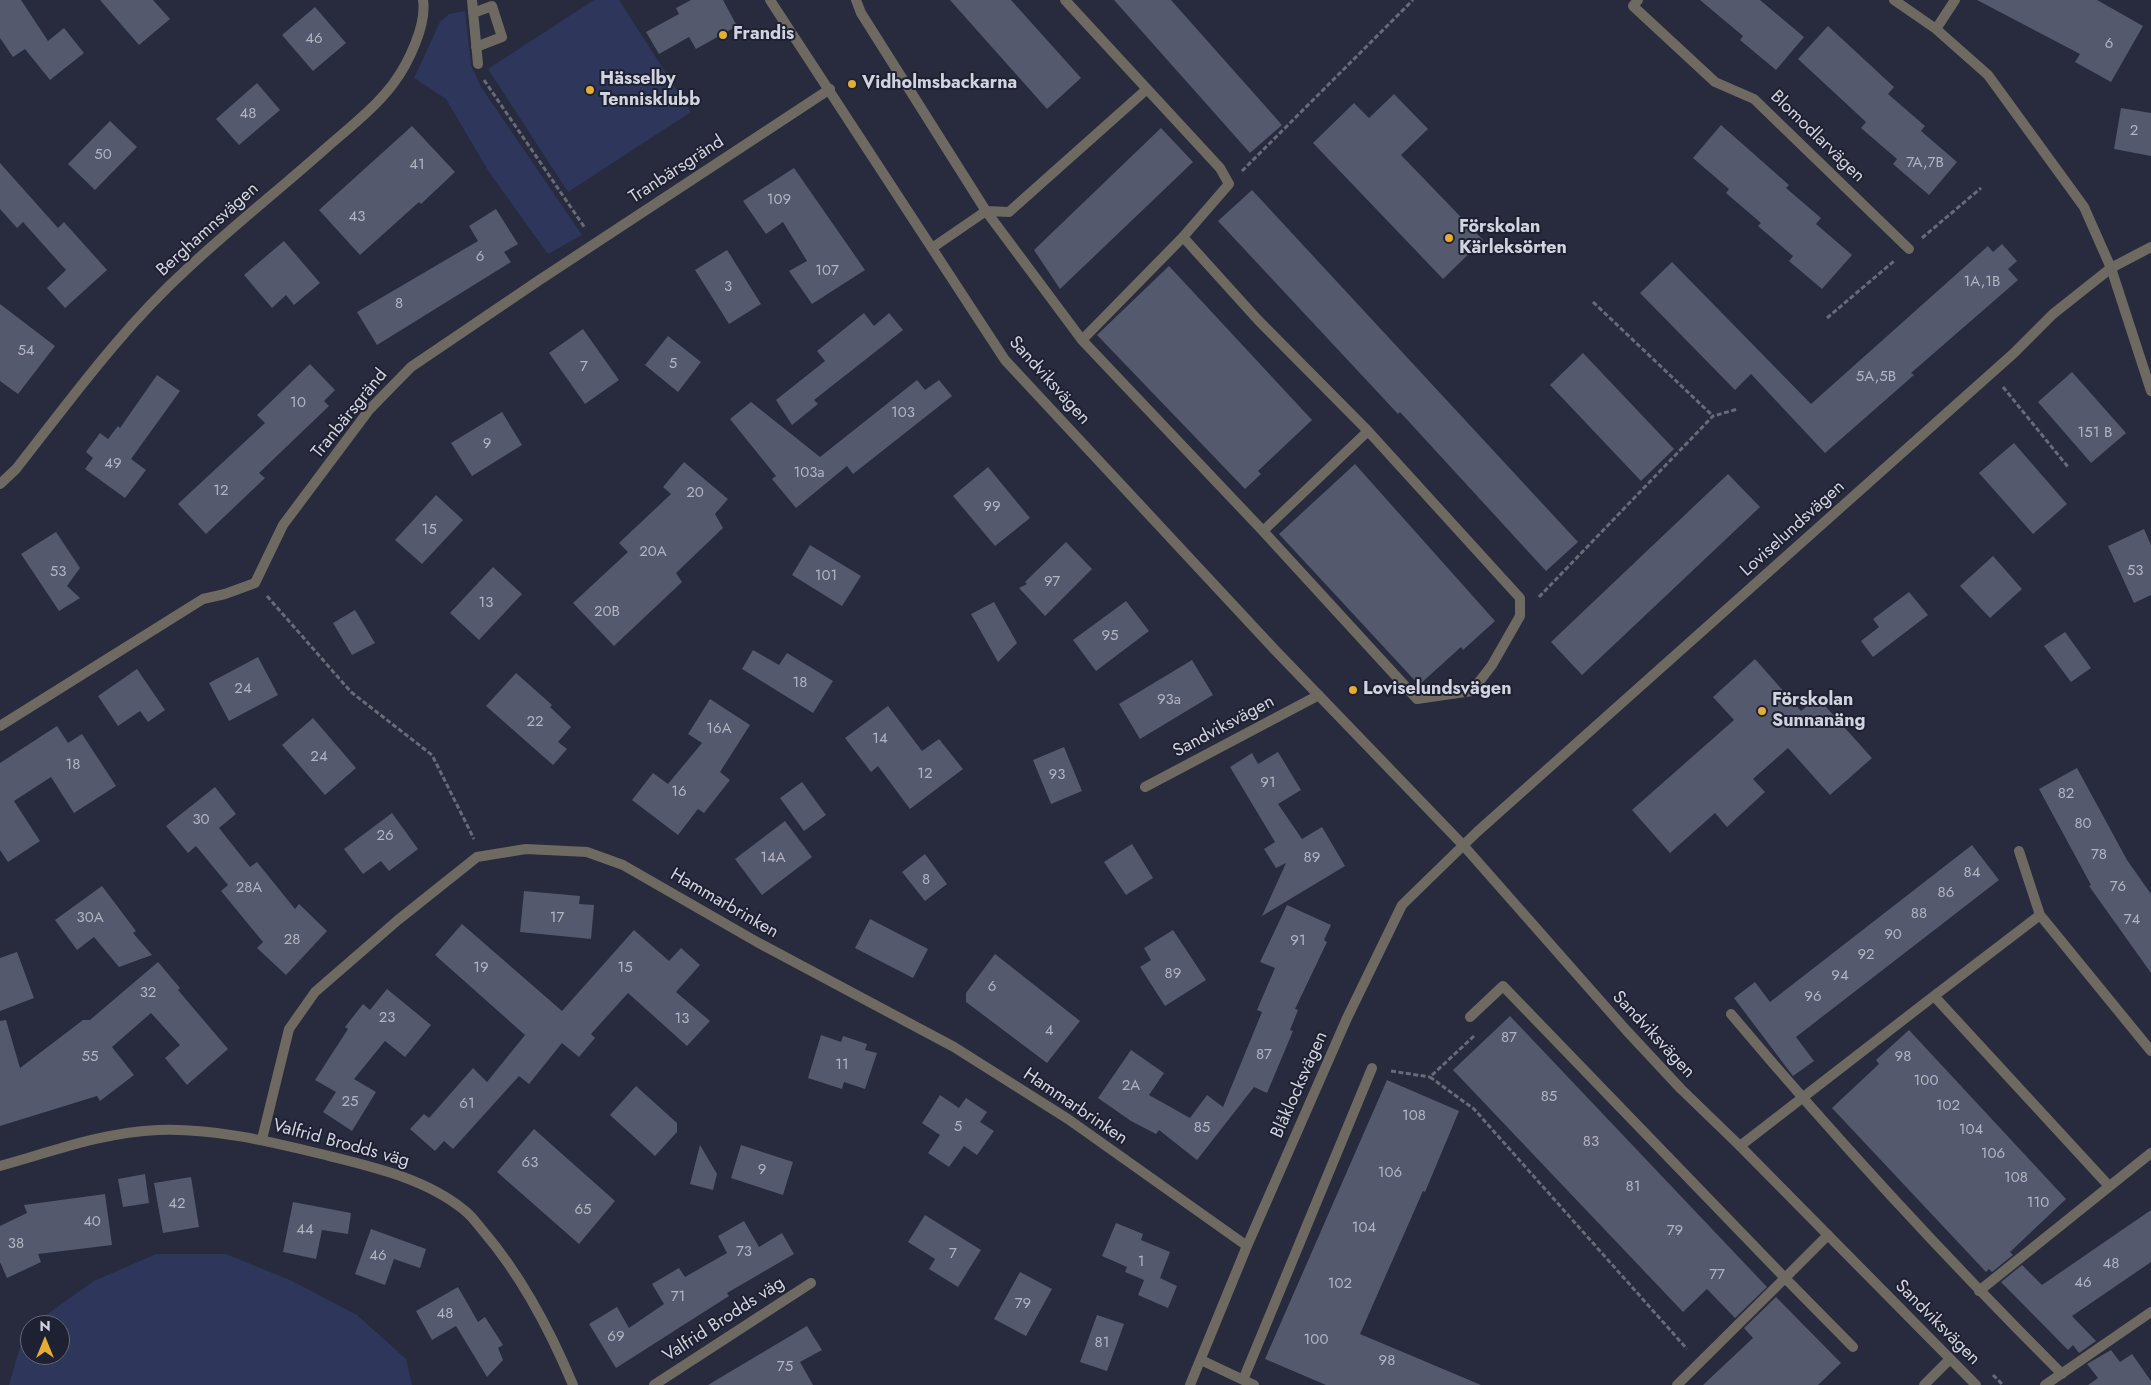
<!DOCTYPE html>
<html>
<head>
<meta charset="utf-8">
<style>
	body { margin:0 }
	#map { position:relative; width:2151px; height:1385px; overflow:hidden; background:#272b3d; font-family:Jost,sans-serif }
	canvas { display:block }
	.north { position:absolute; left:20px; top:1315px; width:50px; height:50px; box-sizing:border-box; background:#1e2132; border:1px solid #666877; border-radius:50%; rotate:0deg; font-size:14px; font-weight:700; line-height:20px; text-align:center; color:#d1d3df }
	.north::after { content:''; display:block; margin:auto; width:18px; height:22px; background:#e5ad36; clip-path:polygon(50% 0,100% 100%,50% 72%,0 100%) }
</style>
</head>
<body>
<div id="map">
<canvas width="2151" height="1385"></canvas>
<div class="north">N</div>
</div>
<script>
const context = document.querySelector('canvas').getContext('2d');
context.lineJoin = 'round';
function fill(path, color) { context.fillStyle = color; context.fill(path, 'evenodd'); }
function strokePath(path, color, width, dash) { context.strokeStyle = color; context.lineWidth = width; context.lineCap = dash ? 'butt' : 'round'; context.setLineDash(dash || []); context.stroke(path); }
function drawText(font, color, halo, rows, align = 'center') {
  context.font = font + ' Jost,sans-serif'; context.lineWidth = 4; context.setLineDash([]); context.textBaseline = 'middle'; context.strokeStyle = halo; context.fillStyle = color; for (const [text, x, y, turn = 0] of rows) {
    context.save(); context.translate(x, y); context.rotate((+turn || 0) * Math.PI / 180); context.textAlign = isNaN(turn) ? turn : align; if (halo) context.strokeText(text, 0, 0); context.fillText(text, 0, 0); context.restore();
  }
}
const green = new Path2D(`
	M 594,0 L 619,0 L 691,112 L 568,192 L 488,69 Z
	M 465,11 L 471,65 L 481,87 L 582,235 L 548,254 L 489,172 L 446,99 L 414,78 L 440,22 L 449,14 Z
	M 156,1254 L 226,1254 L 292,1281 L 357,1315 L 406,1359 L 412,1385 L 9,1385 L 25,1330 L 30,1326 L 30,1355 L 60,1355 L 60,1325 L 32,1325 L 94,1281 Z`);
const building = new Path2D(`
	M 0,0 L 21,0 L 48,41 L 64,28 L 84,53 L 50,80 L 25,49 L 13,57 L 0,38 Z
	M 100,0 L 153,0 L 170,19 L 139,45 Z
	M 691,0 L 723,0 L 737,26 L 696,49 L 689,37 L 659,54 L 646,32 L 679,14 L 676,8 Z
	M 950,0 L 1011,0 L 1081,78 L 1047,109 Z
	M 1114,0 L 1171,0 L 1282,125 L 1250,153 Z
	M 1700,0 L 1760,0 L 1804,37 L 1776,70 L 1740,40 L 1743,36 Z
	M 1977,0 L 2097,0 L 2143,26 L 2111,82 L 2075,62 L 2080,54 Z
	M 315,7 L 346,43 L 313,71 L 282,35 Z
	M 1828,26 L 1894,87 L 1888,94 L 1925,126 L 1921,131 L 1957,162 L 1929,195 L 1893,164 L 1897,159 L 1861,128 L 1866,122 L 1798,59 Z
	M 257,83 L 280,110 L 239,145 L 216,119 Z
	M 1394,94 L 1428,129 L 1401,155 L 1483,240 L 1443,279 L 1313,143 L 1354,103 L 1369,118 Z
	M 2121,108 L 2151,113 L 2151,156 L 2114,149 Z
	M 110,121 L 137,147 L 95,190 L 68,164 Z
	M 1721,125 L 1789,185 L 1786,188 L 1821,218 L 1816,224 L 1852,255 L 1822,289 L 1789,261 L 1793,256 L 1758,226 L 1761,223 L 1726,193 L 1729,189 L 1693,158 Z
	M 412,126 L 455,172 L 421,204 L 419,202 L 360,255 L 319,210 Z
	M 1161,128 L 1193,162 L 1060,289 L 1034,250 Z
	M 0,163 L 58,228 L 64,222 L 107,270 L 65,308 L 47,288 L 66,270 L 23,222 L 17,228 L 0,209 Z
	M 794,168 L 865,270 L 812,304 L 789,271 L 807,261 L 783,222 L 766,234 L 743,201 Z
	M 1252,190 L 1578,542 L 1546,571 L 1400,412 L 1398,414 L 1218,221 Z
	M 496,209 L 518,244 L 504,252 L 511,262 L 377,345 L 357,312 L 478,241 L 469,226 Z
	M 284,241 L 320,283 L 294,305 L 286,295 L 272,308 L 244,275 Z
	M 2002,244 L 2017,261 L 2008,269 L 2018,280 L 1911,373 L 1914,375 L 1825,453 L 1751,374 L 1735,390 L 1640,293 L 1672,262 L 1811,404 L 1988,246 L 1993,252 Z
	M 727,250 L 761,304 L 729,324 L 695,270 Z
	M 1169,266 L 1312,420 L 1258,471 L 1261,474 L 1245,489 L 1097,335 Z
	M 0,304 L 55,346 L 18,394 L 0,381 Z
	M 864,313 L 874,326 L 889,313 L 903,330 L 814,400 L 818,404 L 792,425 L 776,400 L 825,361 L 817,351 Z
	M 583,329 L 619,380 L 585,404 L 549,353 Z
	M 668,336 L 701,362 L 678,392 L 645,365 Z
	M 1583,353 L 1674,449 L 1641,481 L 1550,385 Z
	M 310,364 L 335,390 L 324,401 L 329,406 L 259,473 L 265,478 L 206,534 L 178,504 L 265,423 L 257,415 Z
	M 2072,372 L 2126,433 L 2091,463 L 2038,402 Z
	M 157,375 L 180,391 L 131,459 L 146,470 L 125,498 L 85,469 L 93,458 L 86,452 L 100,433 L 108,439 L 118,426 L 120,428 Z
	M 917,380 L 925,390 L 939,380 L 952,396 L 853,474 L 847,466 L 796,508 L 772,479 L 776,476 L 730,419 L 751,402 L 820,457 Z
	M 502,412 L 522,445 L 472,476 L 451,443 Z
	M 2014,443 L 2067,504 L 2033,534 L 1979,473 Z
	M 684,462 L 728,499 L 715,514 L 723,528 L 676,573 L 682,582 L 614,646 L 573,603 L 628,552 L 619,543 L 671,494 L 663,487 Z
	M 1355,464 L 1495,621 L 1463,650 L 1461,647 L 1419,685 L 1279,534 Z
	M 988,467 L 1030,518 L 995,546 L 953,496 Z
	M 1728,474 L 1760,507 L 1582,675 L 1551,642 Z
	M 436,495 L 463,520 L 422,564 L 395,540 Z
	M 2144,529 L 2151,545 L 2151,595 L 2134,603 L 2108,546 Z
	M 56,532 L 80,568 L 67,586 L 80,598 L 59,611 L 21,554 Z
	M 1066,542 L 1092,569 L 1045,616 L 1019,588 L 1027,584 L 1025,582 Z
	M 810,545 L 861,576 L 842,606 L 792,575 Z
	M 1993,556 L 2022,589 L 1990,618 L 1960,586 Z
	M 493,567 L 522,594 L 479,640 L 450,613 Z
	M 1909,592 L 1928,615 L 1873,657 L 1861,641 L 1879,627 L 1873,619 Z
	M 1126,601 L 1149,631 L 1096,671 L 1073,640 Z
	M 994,602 L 1017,643 L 998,662 L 971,614 Z
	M 355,610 L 375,643 L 352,655 L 333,623 Z
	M 2065,632 L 2091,668 L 2071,682 L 2044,646 Z
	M 753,650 L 779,665 L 787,653 L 833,681 L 813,713 L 742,669 Z
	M 258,657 L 278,695 L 229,721 L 209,683 Z
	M 1755,659 L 1801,711 L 1817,697 L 1872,758 L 1830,795 L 1788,748 L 1753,779 L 1765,792 L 1727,827 L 1715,813 L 1670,853 L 1632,810 L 1734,720 L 1713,697 Z
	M 1192,660 L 1213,695 L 1140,739 L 1119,704 Z
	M 137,669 L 165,710 L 148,722 L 140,711 L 118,726 L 98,696 Z
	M 516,673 L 552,705 L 550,707 L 571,727 L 558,742 L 567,749 L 553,765 L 486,706 Z
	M 710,699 L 750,725 L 720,772 L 730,780 L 704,813 L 698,809 L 678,835 L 632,800 L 653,773 L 668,784 L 702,743 L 688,734 Z
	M 888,706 L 922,751 L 939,739 L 963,769 L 910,809 L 878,766 L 871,772 L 845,738 Z
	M 313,718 L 356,768 L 325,795 L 282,745 Z
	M 57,726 L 68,743 L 82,734 L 116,786 L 74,813 L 51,777 L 14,801 L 40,841 L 8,862 L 0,850 L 0,763 Z
	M 1064,747 L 1082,791 L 1051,804 L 1033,760 Z
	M 1278,752 L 1301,790 L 1278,804 L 1302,839 L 1322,827 L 1345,866 L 1262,916 L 1286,863 L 1276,868 L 1264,849 L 1275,842 L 1230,767 L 1252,753 L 1258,764 Z
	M 2077,768 L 2127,860 L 2151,894 L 2151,973 L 2089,886 L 2091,885 L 2039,789 Z
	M 802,782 L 826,815 L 804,831 L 780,798 Z
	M 215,787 L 236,814 L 219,828 L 250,867 L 257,862 L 295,909 L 299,904 L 327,931 L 286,975 L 257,948 L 263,942 L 221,891 L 228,885 L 196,846 L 188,853 L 166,826 Z
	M 392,813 L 418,849 L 389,871 L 381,861 L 363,874 L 344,849 Z
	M 785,821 L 812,857 L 762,895 L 735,859 Z
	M 1132,844 L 1153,878 L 1126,895 L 1104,862 Z
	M 1972,845 L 1999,880 L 1796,1037 L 1814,1061 L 1793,1076 L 1734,998 L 1755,982 L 1770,1002 Z
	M 925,854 L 947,884 L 925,901 L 902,872 Z
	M 102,886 L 136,931 L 133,933 L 152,955 L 119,967 L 94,937 L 77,950 L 55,920 Z
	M 524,891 L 580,896 L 579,904 L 594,905 L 591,939 L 520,932 Z
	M 1287,905 L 1331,925 L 1324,940 L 1327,942 L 1295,1009 L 1298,1010 L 1290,1030 L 1293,1031 L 1267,1093 L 1254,1087 L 1197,1160 L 1159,1130 L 1156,1134 L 1131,1121 L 1098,1098 L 1131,1050 L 1164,1073 L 1149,1095 L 1190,1118 L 1207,1095 L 1223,1107 L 1262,1012 L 1257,1010 L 1275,968 L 1260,962 Z
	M 870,919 L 928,949 L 913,978 L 855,948 Z
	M 462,924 L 562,1011 L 634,930 L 669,961 L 681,948 L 700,965 L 676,992 L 710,1021 L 687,1046 L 628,993 L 591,1034 L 595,1038 L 579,1057 L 562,1043 L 529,1084 L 519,1076 L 453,1149 L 444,1141 L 435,1151 L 410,1129 L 424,1114 L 429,1118 L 473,1068 L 487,1082 L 525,1035 L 435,955 Z
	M 1173,930 L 1206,980 L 1165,1006 L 1140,967 L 1151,960 L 1144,948 Z
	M 17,952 L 34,998 L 0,1011 L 0,958 Z
	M 995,954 L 1080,1021 L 1047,1063 L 966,1002 L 966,993 Z
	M 158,962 L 180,988 L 178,990 L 228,1049 L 187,1085 L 165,1058 L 180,1045 L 151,1013 L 112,1047 L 134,1075 L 100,1101 L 97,1096 L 0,1126 L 0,1021 L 6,1020 L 20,1068 L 83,1020 L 90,1020 Z
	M 387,989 L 431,1025 L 405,1057 L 385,1041 L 354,1079 L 376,1092 L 352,1131 L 323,1112 L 336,1092 L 315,1080 L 348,1029 L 345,1027 L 363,1004 L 370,1010 Z
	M 1510,1016 L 1767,1287 L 1735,1318 L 1707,1289 L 1683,1312 L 1453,1070 Z
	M 1909,1030 L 2066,1199 L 2010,1252 L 2013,1255 L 1992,1272 L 1989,1269 L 1986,1272 L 1832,1108 L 1879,1064 L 1876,1060 Z
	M 821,1035 L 841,1042 L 843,1036 L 867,1044 L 865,1050 L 877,1053 L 865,1089 L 844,1082 L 842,1089 L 808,1078 Z
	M 1387,1080 L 1459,1111 L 1425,1192 L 1423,1191 L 1360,1334 L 1481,1385 L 1326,1385 L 1265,1359 Z
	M 636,1086 L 677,1123 L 677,1132 L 655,1156 L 610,1115 Z
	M 940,1095 L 959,1108 L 966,1098 L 987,1112 L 980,1122 L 994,1131 L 977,1155 L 964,1146 L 949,1167 L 928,1153 L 940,1135 L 922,1123 Z
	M 534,1129 L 615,1201 L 579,1244 L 497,1172 Z
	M 700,1145 L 717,1174 L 713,1190 L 690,1184 Z
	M 741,1145 L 793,1162 L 783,1195 L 731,1178 Z
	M 145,1174 L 149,1203 L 123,1207 L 118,1179 Z
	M 191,1177 L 199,1227 L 163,1233 L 154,1183 Z
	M 105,1194 L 112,1245 L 38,1254 L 41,1262 L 7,1278 L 0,1262 L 0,1226 L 27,1213 L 24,1205 Z
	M 293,1202 L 351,1213 L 348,1234 L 322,1230 L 316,1259 L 283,1252 Z
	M 2151,1210 L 2151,1262 L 2072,1316 L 2096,1341 L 2079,1353 L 2073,1345 L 2068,1350 L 2001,1282 L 2022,1265 L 2042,1285 Z
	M 925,1215 L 981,1250 L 958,1287 L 929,1269 L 935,1259 L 908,1242 Z
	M 744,1221 L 759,1247 L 782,1233 L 794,1254 L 727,1293 L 729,1296 L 616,1368 L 589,1324 L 617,1307 L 629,1328 L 664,1304 L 652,1284 L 679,1268 L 685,1277 L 727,1253 L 718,1236 Z
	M 1116,1223 L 1143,1234 L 1141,1240 L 1170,1252 L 1160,1278 L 1177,1286 L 1168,1308 L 1138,1295 L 1144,1280 L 1125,1272 L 1127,1267 L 1102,1256 Z
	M 371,1229 L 426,1249 L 420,1268 L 394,1259 L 385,1285 L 355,1274 Z
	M 1020,1272 L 1052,1289 L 1026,1336 L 994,1319 Z
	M 458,1287 L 478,1322 L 485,1317 L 503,1345 L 498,1348 L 503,1360 L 487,1377 L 456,1326 L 432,1340 L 416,1311 Z
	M 1776,1297 L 1841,1363 L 1818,1385 L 1703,1385 L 1753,1338 L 1744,1328 Z
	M 1097,1315 L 1124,1324 L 1107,1371 L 1080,1362 Z
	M 807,1326 L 822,1350 L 800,1362 L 813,1385 L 708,1385 Z
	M 2111,1350 L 2120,1362 L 2132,1354 L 2151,1381 L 2151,1385 L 2088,1385 L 2098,1378 L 2087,1364 Z`);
const path = new Path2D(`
	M 484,80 L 585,228
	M 1242,171 L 1413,0
	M 1922,238 L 1981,188
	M 1593,302 L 1713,416
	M 1827,318 L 1894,261
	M 2003,387 L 2068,467
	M 267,596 L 351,692 L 432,755 L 474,839
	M 1539,597 L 1713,416 L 1738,409
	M 1474,1036 L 1430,1077 L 1474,1109 L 1687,1349
	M 1391,1071 L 1430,1077
	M 1993,1375 L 2003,1385`);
const lane = new Path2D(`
	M 472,0 L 478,64
	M 856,0 L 861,13 L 986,211 L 1082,340 L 1183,237 L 1229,184 L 1220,168 L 1147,89
	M 473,13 L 492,6 L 502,37 L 476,47
	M 932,248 L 986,211 L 1009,212 L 1147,89 L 1065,0
	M 1082,340 L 1263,531 L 1368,431 L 1258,320 L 1183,237
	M 1263,531 L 1417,699 L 1472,691 L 1492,665 L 1520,616 L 1520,598 L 1368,431
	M 2019,851 L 2040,915 L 2151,1051
	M 1934,996 L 2040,915
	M 1731,1014 C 1836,1139 1947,1259 2062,1374
	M 1470,1017 L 1503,986 L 1785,1278 L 1828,1235
	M 1740,1146 L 1934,996 L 2109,1186
	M 1979,1291 L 2151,1153
	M 1201,1360 L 1254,1385
	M 1243,1380 L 1372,1068
	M 654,1385 L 811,1283
	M 1677,1385 L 1785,1278 L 1853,1347
	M 1924,1385 L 1950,1359
	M 2045,1385 L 2151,1312`);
const street = new Path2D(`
	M 770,0 L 1005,360 L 1275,650 L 1463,845 L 1626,1030 L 1681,1089 L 1740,1146 L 1976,1385
	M 1638,0 L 1633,6 L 1715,82 L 1754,99 L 1909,249
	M 1894,0 L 1936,29 L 1988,75 L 2084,207 L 2111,268 L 2151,391
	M 1936,29 L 1955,0
	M 0,484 L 16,469 C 71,399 122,328 188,268 C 232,227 280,189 325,149 C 349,128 374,109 393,84 C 408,64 427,25 423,0
	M 0,726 L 203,599 L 225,594 L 255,583 L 283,525 L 369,410 L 411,367 L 538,281 L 830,89
	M 1145,787 L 1319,695
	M 262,1139 L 289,1029 L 315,992 L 398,920 L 477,857 L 526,849 L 587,852 L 623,865 L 757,942 L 954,1047 L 1068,1119 L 1247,1246
	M 0,1166 C 51,1152 104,1132 158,1130 C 213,1128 268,1141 321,1154 C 370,1166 425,1178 464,1210 C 472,1216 478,1225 484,1232 C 523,1278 550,1330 573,1385
	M 1190,1385 L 1247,1246 L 1347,1018 L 1402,905 L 1477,832 L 2014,353 L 2053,314 L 2111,268 L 2151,247`);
const markers = [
	[723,35,5,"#e5ad36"],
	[852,84,5,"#e5ad36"],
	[590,90,5,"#e5ad36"],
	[1449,238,5,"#e5ad36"],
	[1353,690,5,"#e5ad36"],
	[1762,711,5,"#e5ad36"]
];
const numberNames = [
	["46",314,39],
	["6",2109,44],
	["48",248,114],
	["2",2134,131],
	["50",103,155],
	["7A,7B",1925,163],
	["41",417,165],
	["109",779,200],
	["43",357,217],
	["6",480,257],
	["107",827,271],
	["1A,1B",1982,282],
	["3",728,287],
	["8",399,304],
	["54",26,351],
	["5",673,364],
	["7",584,367],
	["5A,5B",1876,377],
	["10",298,403],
	["103",903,413],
	["151 B",2095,433],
	["9",487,444],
	["49",113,464],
	["103a",809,473],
	["12",221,491],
	["20",695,493],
	["99",992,507],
	["15",429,530],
	["20A",653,552],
	["53",2135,571],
	["53",58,572],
	["101",826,576],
	["97",1052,582],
	["13",486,603],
	["20B",607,612],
	["95",1110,636],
	["18",800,683],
	["24",243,689],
	["93a",1169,700],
	["22",535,722],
	["16A",719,729],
	["14",880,739],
	["24",319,757],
	["18",73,765],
	["12",925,774],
	["93",1057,775],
	["91",1268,783],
	["16",679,792],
	["82",2066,794],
	["30",201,820],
	["80",2083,824],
	["26",385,836],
	["78",2099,855],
	["14A",773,858],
	["89",1312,858],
	["84",1972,873],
	["8",926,880],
	["76",2118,887],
	["28A",249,888],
	["86",1946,893],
	["88",1919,914],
	["30A",90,918],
	["17",557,918],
	["74",2132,920],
	["90",1893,935],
	["28",292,940],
	["91",1298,941],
	["92",1866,955],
	["19",481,968],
	["15",625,968],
	["89",1173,974],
	["94",1840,976],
	["6",992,987],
	["32",148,993],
	["96",1813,997],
	["23",387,1018],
	["13",682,1019],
	["4",1049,1031],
	["87",1509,1038],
	["87",1264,1055],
	["55",90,1057],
	["98",1903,1057],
	["11",842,1065],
	["100",1926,1081],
	["2A",1131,1086],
	["85",1549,1097],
	["25",350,1102],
	["61",467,1104],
	["102",1948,1106],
	["108",1414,1116],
	["5",958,1127],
	["85",1202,1128],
	["104",1971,1130],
	["83",1591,1142],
	["106",1993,1154],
	["63",530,1163],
	["9",762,1170],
	["106",1390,1173],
	["108",2016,1178],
	["81",1633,1187],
	["110",2038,1203],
	["42",177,1204],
	["65",583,1210],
	["40",92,1222],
	["104",1364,1228],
	["44",305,1230],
	["79",1675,1231],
	["38",16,1244],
	["73",744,1252],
	["7",953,1254],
	["46",378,1256],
	["1",1141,1262],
	["48",2111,1264],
	["77",1717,1275],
	["46",2083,1283],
	["102",1340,1284],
	["71",678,1297],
	["79",1023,1304],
	["48",445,1314],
	["69",616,1337],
	["100",1316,1340],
	["81",1102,1343],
	["98",1387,1361],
	["75",785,1367]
];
const poiNames = [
	["Frandis",733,35],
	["Hässelby",600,80],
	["Tennisklubb",600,101],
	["Vidholmsbackarna",862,84],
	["Förskolan",1459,228],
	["Kärleksörten",1459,249],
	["Loviselundsvägen",1363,690],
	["Förskolan",1772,701],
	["Sunnanäng",1772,722]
];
const streetNames = [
	["Blomodlarvägen",1817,137,44],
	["Tranbärsgränd",677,170,-33],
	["Berghamnsvägen",208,230,-42],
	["Sandviksvägen",1049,381,48],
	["Tranbärsgränd",350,414,-51],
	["Loviselundsvägen",1793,529,-42],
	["Sandviksvägen",1224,727,-28],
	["Hammarbrinken",724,904,30],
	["Sandviksvägen",1653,1035,47],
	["Blåklocksvägen",1300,1085,-66],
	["Hammarbrinken",1075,1107,34],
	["Valfrid Brodds väg",341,1144,15],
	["Valfrid Brodds väg",724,1320,-33],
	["Sandviksvägen",1937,1323,45]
];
fill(green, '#2f365b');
fill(building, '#55596d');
strokePath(path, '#676a7a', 3, [5, 2.5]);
strokePath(lane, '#6e6961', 10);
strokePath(street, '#6e6961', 10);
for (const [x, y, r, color] of markers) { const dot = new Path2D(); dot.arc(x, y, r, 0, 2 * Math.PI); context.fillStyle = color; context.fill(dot); strokePath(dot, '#1e2132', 2); }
drawText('15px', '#b2b4c2', null, numberNames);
drawText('bold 18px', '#d1d3df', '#1e2132', poiNames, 'left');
drawText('18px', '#d1d3df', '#1e2132', streetNames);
</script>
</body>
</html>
